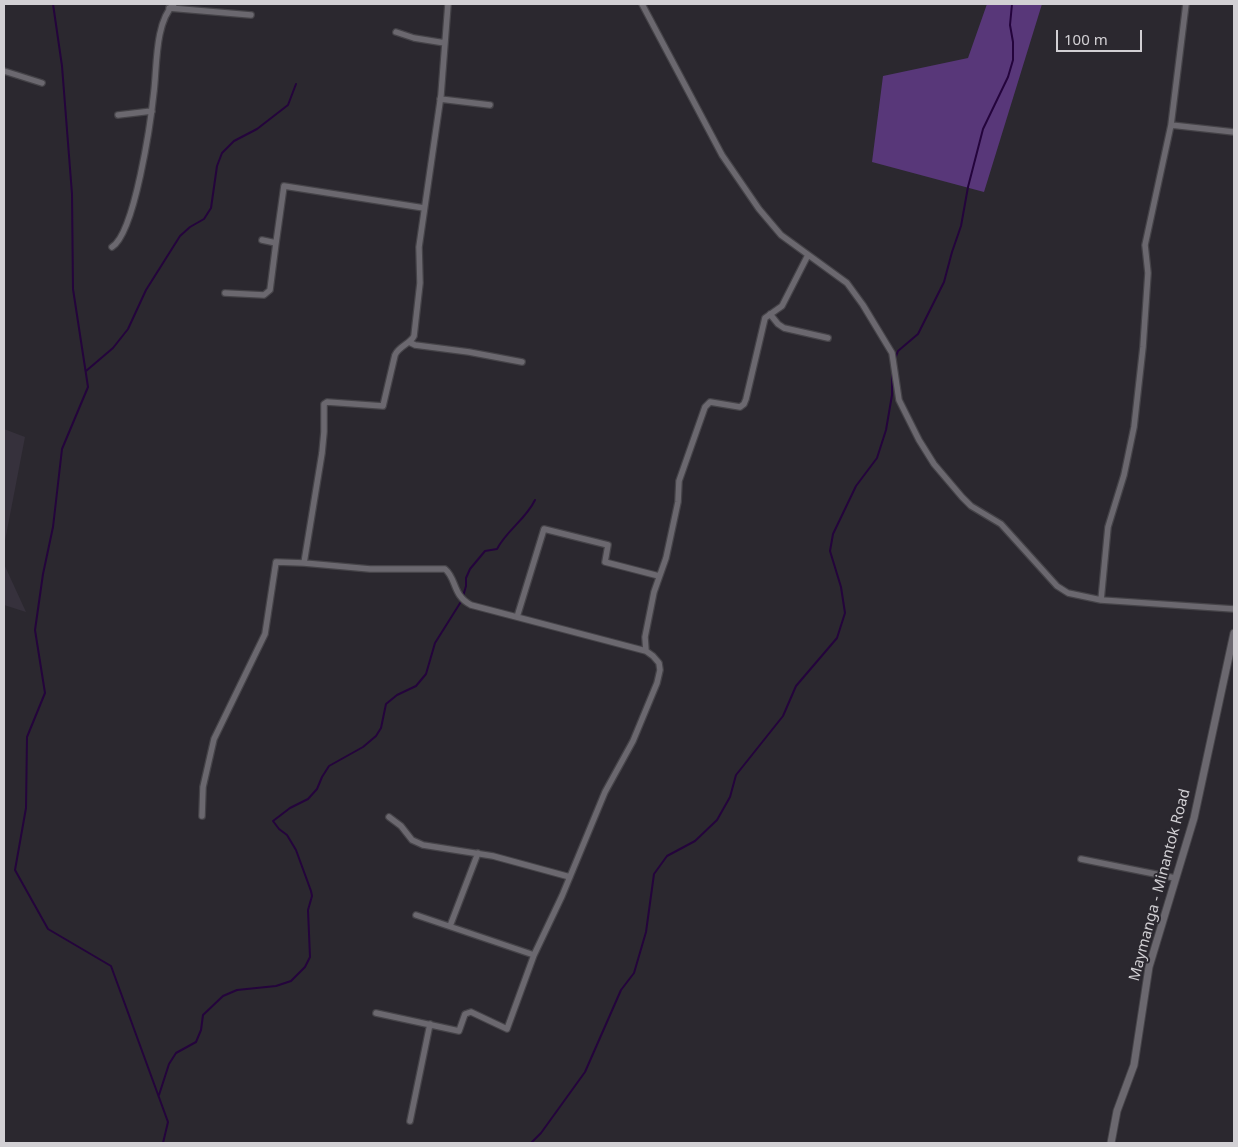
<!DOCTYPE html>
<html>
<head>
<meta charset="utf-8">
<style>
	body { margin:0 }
	#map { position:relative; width:1238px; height:1147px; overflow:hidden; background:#2b282f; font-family:"Noto Sans",sans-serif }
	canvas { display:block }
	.frame { position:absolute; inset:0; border:5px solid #d2d0d4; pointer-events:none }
	.scale { position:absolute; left:1056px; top:30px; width:86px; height:22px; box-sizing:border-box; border:2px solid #d2d0d4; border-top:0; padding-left:6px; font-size:15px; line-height:18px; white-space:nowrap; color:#d2d0d4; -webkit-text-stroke:4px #2b282f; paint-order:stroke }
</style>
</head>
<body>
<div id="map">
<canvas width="1238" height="1147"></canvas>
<div class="frame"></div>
<div class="scale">100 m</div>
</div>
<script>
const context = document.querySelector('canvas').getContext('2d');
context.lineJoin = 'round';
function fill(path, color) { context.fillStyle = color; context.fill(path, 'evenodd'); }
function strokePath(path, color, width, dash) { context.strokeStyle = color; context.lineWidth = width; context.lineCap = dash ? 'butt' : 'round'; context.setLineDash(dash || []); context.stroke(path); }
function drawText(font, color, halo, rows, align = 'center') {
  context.font = font + ' "Noto Sans",sans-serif'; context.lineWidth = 4; context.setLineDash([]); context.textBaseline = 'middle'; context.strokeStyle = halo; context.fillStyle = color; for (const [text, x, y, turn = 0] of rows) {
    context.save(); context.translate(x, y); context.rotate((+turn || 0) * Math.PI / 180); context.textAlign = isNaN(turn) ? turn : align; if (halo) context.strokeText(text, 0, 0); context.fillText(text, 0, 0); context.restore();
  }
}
const built = new Path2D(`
	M 4,429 L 25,437 L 4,546 Z
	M 4,564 L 26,612 L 4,605 Z`);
const green = new Path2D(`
	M 987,4 L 1042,4 L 984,192 L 872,162 L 883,76 L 968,58 Z`);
const stream = new Path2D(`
	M 53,4 L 62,66 L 72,194 L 73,289 L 88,387 L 62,449 L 53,527 L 43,574 L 35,630 L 45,693 L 27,737 L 26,808 L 15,870 L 48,929 L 111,966 L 168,1122 L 163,1143
	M 895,359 L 898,351 L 918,334 L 944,282 L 952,252 L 961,226 L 968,187 L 983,129 L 1008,77 L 1013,60 L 1013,42 L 1010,25 L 1012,4
	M 86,371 L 113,348 L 128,329 L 146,290 L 180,236 L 190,227 L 204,219 L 211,208 L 217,166 L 222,153 L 234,141 L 257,129 L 288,105 L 296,84
	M 159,1095 L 169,1064 L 176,1053 L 196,1042 L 201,1030 L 203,1015 L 223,996 L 237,990 L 276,986 L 291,981 L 305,967 L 310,957 L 308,910 L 312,896 L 311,891 L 296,850 L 287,835 L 279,829 L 273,821 L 290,808 L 308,799 L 317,789 L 322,777 L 329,766 L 363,747 L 376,736 L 381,728 L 386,704 L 397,695 L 416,686 L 426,674 L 435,643 L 462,600 L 466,586 L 466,578 L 470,569 L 485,551 L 497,549 C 507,530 526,519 535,500
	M 531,1143 L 541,1133 L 585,1072 L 621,990 L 634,973 L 646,932 L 654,874 L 667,856 L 695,841 L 717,820 L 730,797 L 736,775 L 783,716 L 796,686 L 837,638 L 845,613 L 841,587 L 830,551 L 833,534 L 856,486 L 877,458 L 886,430 L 892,395 L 892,368`);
const minor = new Path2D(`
	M 642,4 L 722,155 L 759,209 L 781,235 L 847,283 L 863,305 L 892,353 L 899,400 L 919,440 L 934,464 L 962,497 L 971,506 L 1001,524 L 1057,586 L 1068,593 L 1101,600 L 1234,609
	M 169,8 L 251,15
	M 396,32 L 414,38 L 445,43
	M 4,71 L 42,83
	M 440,99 L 490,105
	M 118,115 L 152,111
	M 1171,125 L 1234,132
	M 262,240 L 276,243 L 284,186 L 424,208
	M 112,247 C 135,233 151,120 154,91 C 157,66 155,22 174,4
	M 225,293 L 264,295 L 270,290 L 276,243
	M 770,314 L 778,324 L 784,328 L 828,338
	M 409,342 L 415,345 L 469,352 L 522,362
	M 304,563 L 370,569 L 445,569 C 457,579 452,595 471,605 L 646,651 L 653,656 L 659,663 L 660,670 L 657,683 L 633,741 L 605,792 L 562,896 L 534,955 L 507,1029 L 471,1012 L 465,1014 L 459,1031 L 376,1013
	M 1101,600 L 1108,527 L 1124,475 L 1134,427 L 1143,347 L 1148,273 L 1145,245 L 1171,125 L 1186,4
	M 517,617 L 544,529 L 608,545 L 605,562 L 659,576
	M 646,651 L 645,637 L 654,592 L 666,558 L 678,502 L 679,481 L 705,407 L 710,402 L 740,407 L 744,404 L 746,399 L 765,318 L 782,306 L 808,255
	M 202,816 L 203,787 L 214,739 L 265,634 L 276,562 L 304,563 L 322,453 L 324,432 L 324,404 L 327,402 L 383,406 L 395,355 C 399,346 410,344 414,336 L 420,283 L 419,247 L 441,95 L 448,4
	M 389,817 L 401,826 L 412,840 L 423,845 L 493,856 L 570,877
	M 1081,859 L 1175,878
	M 416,915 L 534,955
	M 450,926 L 478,853
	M 410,1121 L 430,1024`);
const tertiary = new Path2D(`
	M 1111,1143 L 1117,1111 L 1134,1065 L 1149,967 L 1194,818 L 1234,633`);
const streetNames = [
	["Maymanga - Minantok Road",1160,885,-75]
];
fill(built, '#36313c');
fill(green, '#583779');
strokePath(stream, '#24043c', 2);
strokePath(minor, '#454348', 8);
strokePath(tertiary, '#454348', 9);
strokePath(minor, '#6b686f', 5.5);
strokePath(tertiary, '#6b686f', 7);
drawText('15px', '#d2d0d4', '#2b282f', streetNames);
</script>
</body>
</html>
